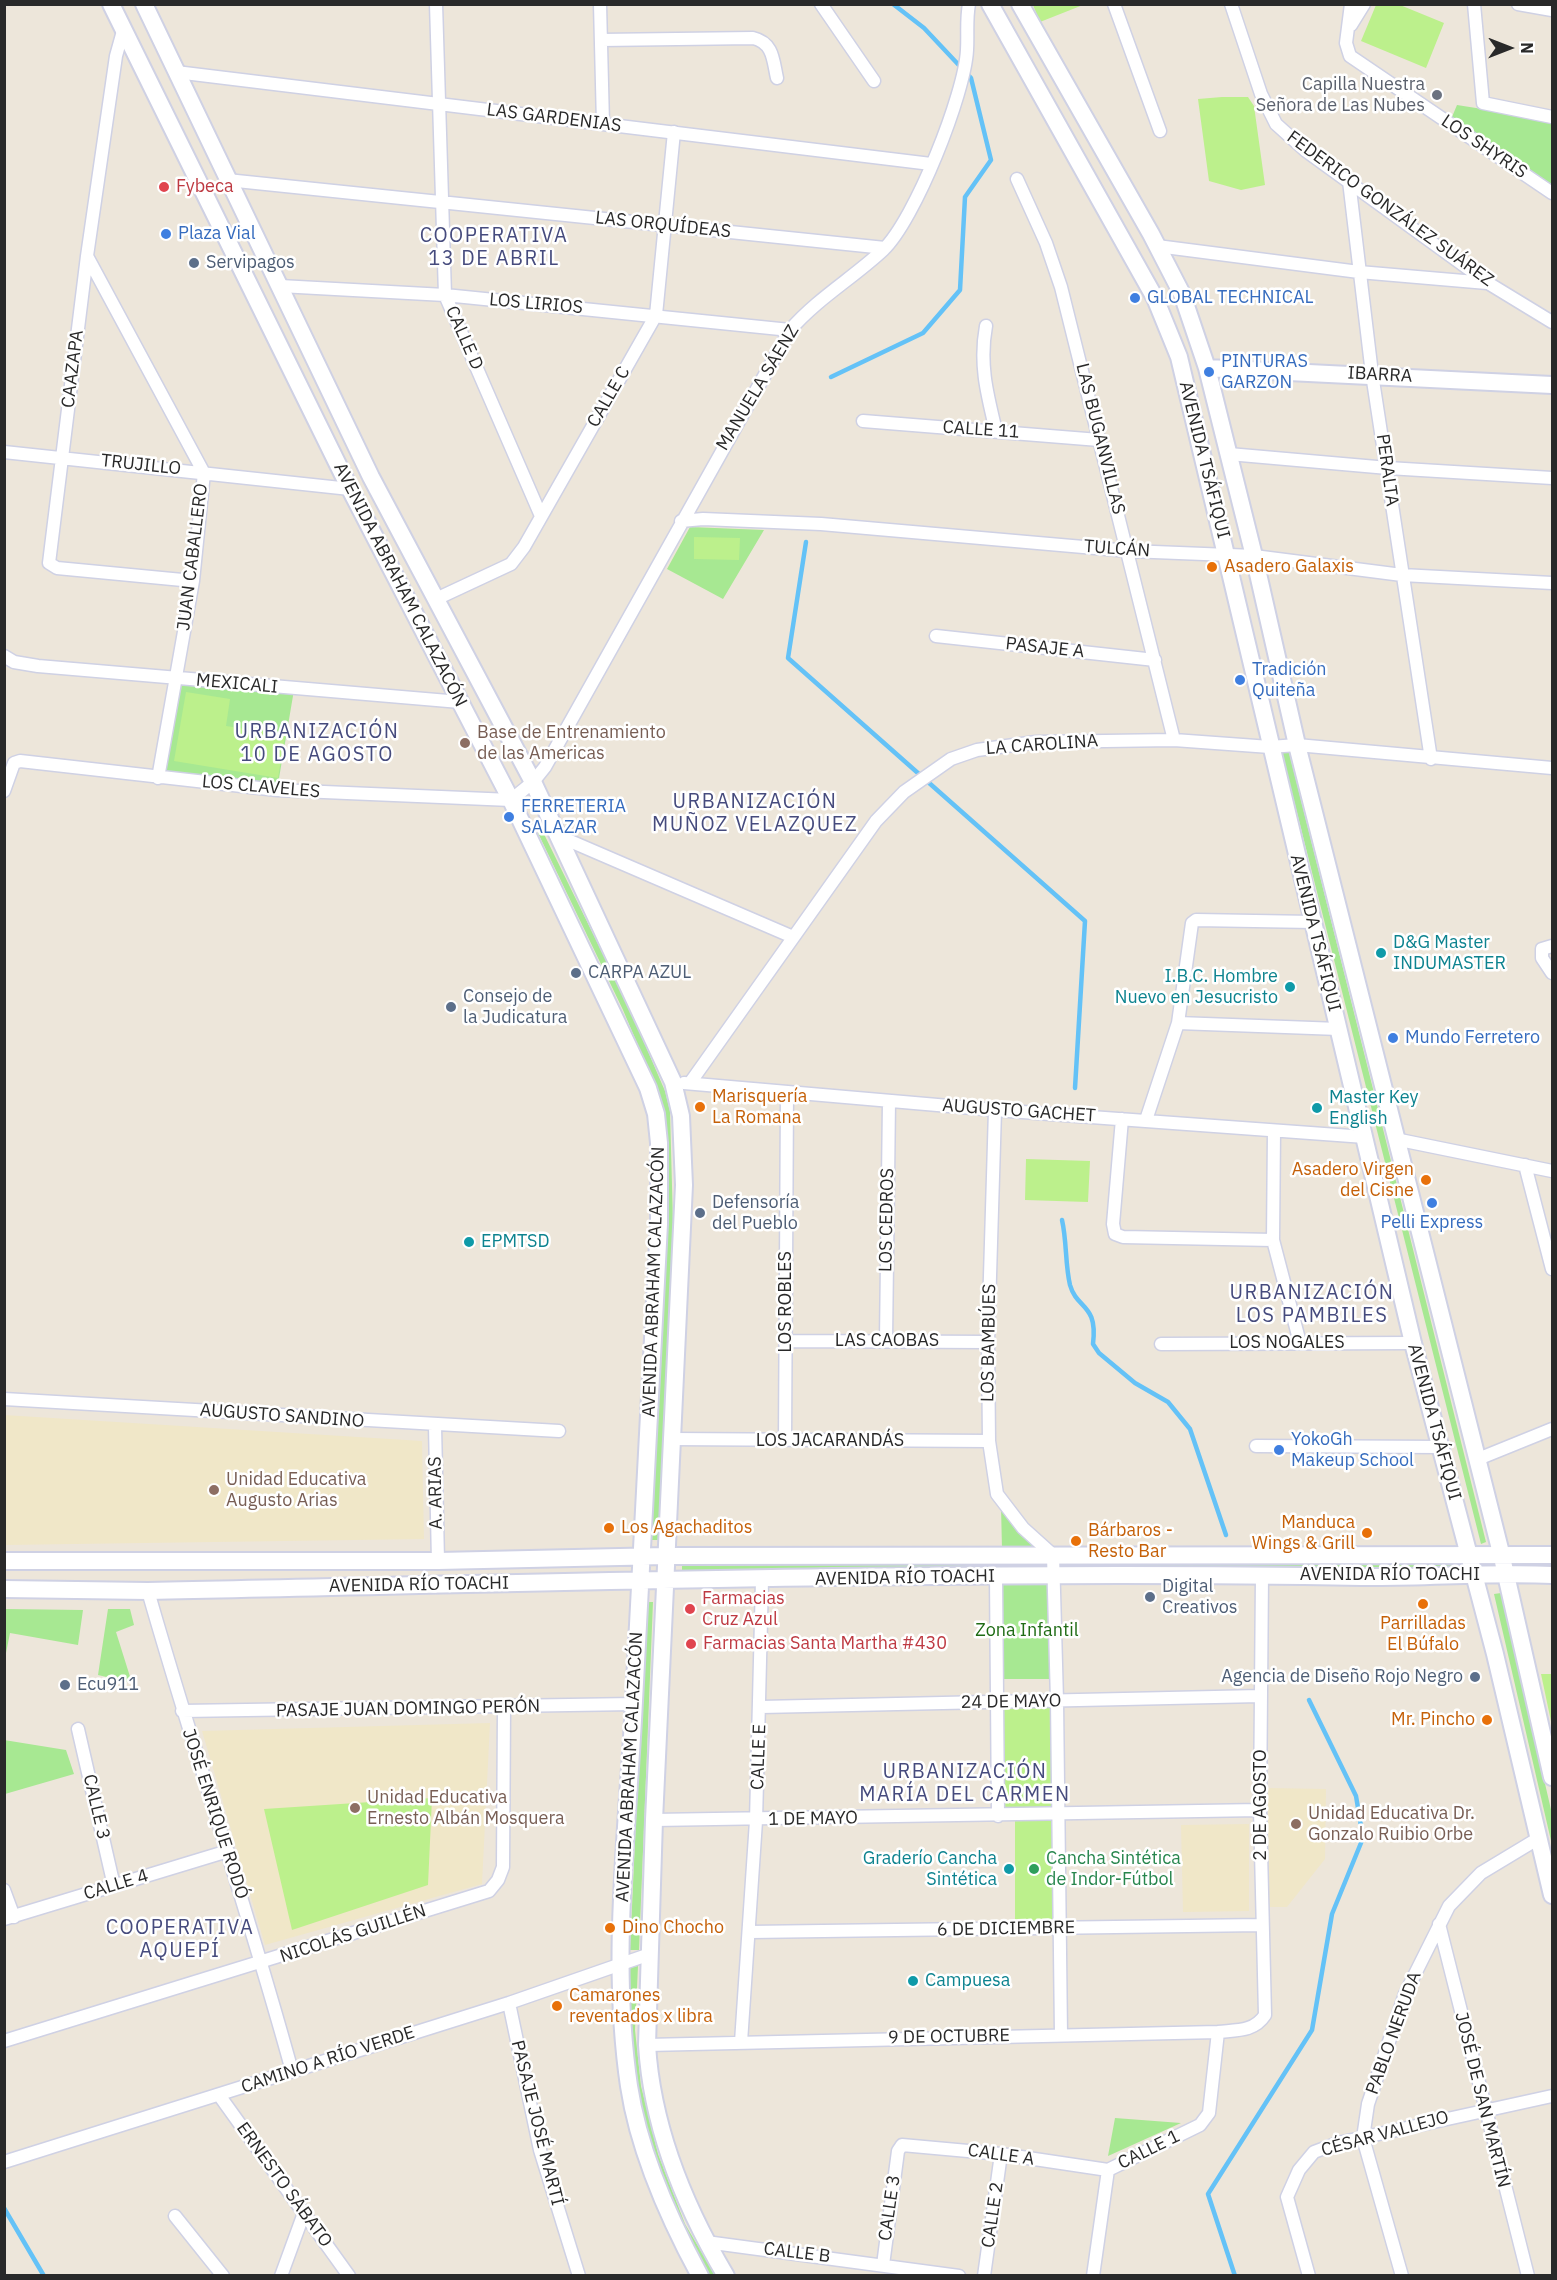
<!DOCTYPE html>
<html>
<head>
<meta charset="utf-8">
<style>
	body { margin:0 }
	#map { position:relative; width:1557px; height:2280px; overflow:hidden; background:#ede6da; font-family:"IBM Plex Sans",sans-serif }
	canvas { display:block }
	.frame { position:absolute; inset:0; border:6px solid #292929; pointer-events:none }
	.north { position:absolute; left:1479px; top:18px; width:60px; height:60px; -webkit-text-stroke:4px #fff; paint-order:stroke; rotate:90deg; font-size:16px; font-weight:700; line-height:24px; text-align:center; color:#292929 }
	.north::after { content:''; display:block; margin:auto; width:21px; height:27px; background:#292929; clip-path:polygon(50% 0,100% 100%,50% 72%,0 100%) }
</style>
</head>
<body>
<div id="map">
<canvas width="1557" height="2280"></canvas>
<div class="frame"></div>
<div class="north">N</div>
</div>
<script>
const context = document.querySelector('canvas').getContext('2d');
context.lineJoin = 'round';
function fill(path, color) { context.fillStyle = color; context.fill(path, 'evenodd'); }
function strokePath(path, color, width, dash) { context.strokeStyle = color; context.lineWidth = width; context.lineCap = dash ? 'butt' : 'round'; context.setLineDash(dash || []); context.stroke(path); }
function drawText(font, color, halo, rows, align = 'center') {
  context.font = font + ' "IBM Plex Sans",sans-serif'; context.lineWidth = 5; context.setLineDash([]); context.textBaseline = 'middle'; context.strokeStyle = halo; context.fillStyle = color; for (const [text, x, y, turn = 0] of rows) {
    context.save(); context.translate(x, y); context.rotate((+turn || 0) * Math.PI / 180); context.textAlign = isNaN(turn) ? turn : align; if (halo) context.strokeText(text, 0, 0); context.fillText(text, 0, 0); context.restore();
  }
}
const education = new Path2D(`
	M 4,1415 L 422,1441 L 424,1539 L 5,1545 Z
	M 490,1723 L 482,1884 L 265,1945 L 202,1731 Z
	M 1268,1788 L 1326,1789 L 1325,1859 L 1287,1907 L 1266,1907 Z
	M 1249,1824 L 1249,1911 L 1183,1912 L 1181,1825 Z`);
const green = new Path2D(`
	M 1457,105 L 1552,120 L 1552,193 L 1449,124 Z
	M 690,527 L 764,530 L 723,599 L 667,569 Z
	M 176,679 L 294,690 L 277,790 L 158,778 Z
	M 1289,752 L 1486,1542 L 1481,1544 L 1282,753 Z
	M 542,830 L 628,1005 L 665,1091 L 670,1111 L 673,1223 L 659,1540 L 652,1540 L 660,1336 L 664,1112 L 659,1095 L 623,1010 L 538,833 Z
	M 1001,1506 L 1039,1550 L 1002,1549 Z
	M 1045,1562 L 1045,1568 L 682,1571 L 682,1566 Z
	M 1059,1562 L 1461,1565 L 1461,1570 L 1059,1568 Z
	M 1049,1583 L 1052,1679 L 1003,1679 L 1003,1584 Z
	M 1501,1593 L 1552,1814 L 1552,1845 L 1494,1594 Z
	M 646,1602 L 653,1602 L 639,1950 L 630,1950 Z
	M 5,1609 L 83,1610 L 78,1645 L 10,1633 L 5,1658 Z
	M 108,1609 L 130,1609 L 134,1625 L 116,1632 L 132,1683 L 98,1675 Z
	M 4,1740 L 66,1750 L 74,1774 L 5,1794 Z
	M 638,1966 L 635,2030 L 641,2086 L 658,2154 L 685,2224 L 715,2275 L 704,2275 L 677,2227 L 632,2087 L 628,1968 Z
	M 1115,2118 L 1181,2123 L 1108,2156 Z`);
const pitch = new Path2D(`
	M 1033,5 L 1083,5 L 1040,22 Z
	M 1376,5 L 1400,5 L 1444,23 L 1426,68 L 1361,41 Z
	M 1222,97 L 1248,97 L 1254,106 L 1265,185 L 1241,190 L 1209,181 L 1198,99 Z
	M 694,537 L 740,538 L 739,560 L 694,559 Z
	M 186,692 L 230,699 L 226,726 L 285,735 L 278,778 L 174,761 Z
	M 1026,1159 L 1090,1161 L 1088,1202 L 1025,1200 Z
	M 1541,1674 L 1552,1674 L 1552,1726 Z
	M 1053,1706 L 1054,1808 L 1003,1809 L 1002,1707 Z
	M 432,1798 L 428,1885 L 292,1930 L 264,1809 Z
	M 1053,1820 L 1054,1923 L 1015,1924 L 1015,1821 Z`);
const stream = new Path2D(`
	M 831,377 L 923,333 L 960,290 L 965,197 L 991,160 L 971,78 L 924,28 L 893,4
	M 806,542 L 788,658 L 1085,921 L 1075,1088
	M 1062,1220 C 1067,1242 1065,1264 1070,1285 C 1077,1310 1098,1303 1093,1344 L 1099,1353 L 1135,1383 L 1168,1402 L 1190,1429 L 1226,1535
	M 4,2208 L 44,2276
	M 1235,2276 L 1208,2194 L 1312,2030 L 1332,1914 L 1363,1838 L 1356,1796 L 1309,1700`);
const street = new Path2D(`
	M 436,4 L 445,295 L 541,516
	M 600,4 L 603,124
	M 821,4 L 874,81
	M 1114,4 L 1160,131
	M 1231,4 L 1261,94 L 1276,124 L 1306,151 L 1488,283 L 1552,322
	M 1351,4 L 1346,43 L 1350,56 L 1552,193
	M 1474,4 L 1483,103 L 1552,117
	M 1518,4 L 1552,10
	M 1351,25 L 1364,4
	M 123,31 L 116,56 L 87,256 L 49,563 L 57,568 L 193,581
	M 601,40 L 753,38 C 774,43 773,61 777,78
	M 176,72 L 931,164
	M 1017,179 L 1046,243 L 1061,287 L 1174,740
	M 227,180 L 885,248
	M 1349,181 L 1372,374 L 1431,759
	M 1157,246 L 1359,272 L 1487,283
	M 87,256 L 204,473 L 193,581 L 158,778
	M 280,286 L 445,295 L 790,330
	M 986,326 C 979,364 987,394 996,431
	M 863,421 L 1099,440
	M 4,452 L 350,489
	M 1229,454 L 1388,468 L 1552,478
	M 681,521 L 703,519 L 821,524 L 1129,551 L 1254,556 L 1402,575 L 1552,583
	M 436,599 L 511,564 L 524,547 L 656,315 L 674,132
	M 936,636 L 1155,660
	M 4,656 L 14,662 L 38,666 L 460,702
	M 4,791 L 14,763 L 20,761 L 277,790 L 511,800 L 533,782 L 545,767 L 790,330 C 818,298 853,278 883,250 C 915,220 965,93 967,50 C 968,34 966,20 969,4
	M 556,835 L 793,937
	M 1552,946 L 1542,949 L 1542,958 L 1552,973
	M 1178,1023 L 1339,1029
	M 684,1083 L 995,1110 L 1365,1137
	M 690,1083 L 876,821 L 904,792 L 951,759 L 977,750 L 1036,742 L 1174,740 L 1270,747 L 1297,745 L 1552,768
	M 995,1110 L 988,1342 L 989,1441 L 997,1494 L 1023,1528 L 1053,1555 L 1057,1701 L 1061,2035
	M 1122,1119 L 1113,1224 L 1115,1234 L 1123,1237 L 1273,1240
	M 1146,1120 L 1178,1023 L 1192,923 L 1196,920 L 1313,922
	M 1274,1131 L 1273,1240 L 1300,1343
	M 1395,1139 L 1552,1171
	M 1525,1165 L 1552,1269
	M 886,1340 L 889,1101
	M 786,1341 L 988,1342
	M 1161,1344 L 1413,1343
	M 4,1399 L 559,1431
	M 435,1426 L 438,1561
	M 671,1439 L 989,1441
	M 785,1440 L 787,1092
	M 1256,1446 L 1441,1447
	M 1478,1459 L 1552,1429
	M 996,1577 L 998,1816
	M 148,1591 C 194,1752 248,1910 292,2071
	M 761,1707 L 1260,1696
	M 182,1711 L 634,1704
	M 78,1729 L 114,1886
	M 654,1820 L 1260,1810
	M 4,1890 L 14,1917
	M 4,1919 L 228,1851
	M 1439,1924 L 1528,2276
	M 750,1932 L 1261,1925
	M 509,2003 L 540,2150 L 579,2276
	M 4,2041 L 489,1891 L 498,1880 L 503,1867 L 504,1708
	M 741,2042 L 756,1821 L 762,1580
	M 647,2045 L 1218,2032 C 1236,2030 1254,2032 1265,2015 L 1260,1810 L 1262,1575
	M 219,2095 L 349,2276
	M 4,2162 L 509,2003 L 650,1954
	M 1108,2170 L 1200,2125 L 1209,2113 L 1218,2032
	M 175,2216 L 223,2276
	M 706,2242 L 959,2276
	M 883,2265 L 898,2151 L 902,2145 L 1001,2154 L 1108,2170
	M 281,2276 L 304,2213
	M 984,2276 L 1001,2154
	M 1093,2276 L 1108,2170
	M 1309,2276 L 1287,2197 L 1299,2170 L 1314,2152 L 1338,2143 L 1552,2096
	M 1402,2276 L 1363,2138 L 1368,2104 L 1405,1994 L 1449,1906 L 1481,1873 L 1539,1838`);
const secondary = new Path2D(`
	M 111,4 L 350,489 L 511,800 L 648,1088 L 656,1114 L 659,1143 L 659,1224 C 652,1383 641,1542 634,1701 C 628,1828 610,1958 629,2086 C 639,2152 668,2217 700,2276
	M 144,4 L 371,477 L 533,782 L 673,1082 L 681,1116 L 684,1185 L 654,1820 L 647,2045 C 652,2126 685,2207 726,2276
	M 990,4 L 1155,298 L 1179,357 L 1413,1343 L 1495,1654 L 1552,1895
	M 1020,4 L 1151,234 L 1182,294 L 1207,368 L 1254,556 L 1297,745 L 1501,1553 L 1552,1777
	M 1207,368 L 1552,385
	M 4,1561 L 438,1561 L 665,1556 L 1552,1555
	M 4,1589 L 148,1591 C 552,1583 958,1570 1362,1577 C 1426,1578 1489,1572 1552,1575`);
const markers = [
	[1437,95,6,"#6b7280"],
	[164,187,6,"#e0444e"],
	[166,234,6,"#3f7fe0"],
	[194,263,6,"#5c6f8a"],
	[1135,298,6,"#3f7fe0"],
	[1209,372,6,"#3f7fe0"],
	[1212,567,6,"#e8710a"],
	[1240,680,6,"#3f7fe0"],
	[465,743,6,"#8d6e63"],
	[509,817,6,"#3f7fe0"],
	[1381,953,6,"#0f9aa8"],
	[576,973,6,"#5c6f8a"],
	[1290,987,6,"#0f9aa8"],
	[451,1007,6,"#5c6f8a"],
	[1393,1038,6,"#3f7fe0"],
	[700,1107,6,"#e8710a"],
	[1317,1108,6,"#0f9aa8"],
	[1426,1180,6,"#e8710a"],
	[1432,1203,6,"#3f7fe0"],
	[700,1213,6,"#5c6f8a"],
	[469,1242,6,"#0f9aa8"],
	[1279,1450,6,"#3f7fe0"],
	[214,1490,6,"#8d6e63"],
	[609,1528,6,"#e8710a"],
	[1367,1533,6,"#e8710a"],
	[1076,1541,6,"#e8710a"],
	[1150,1597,6,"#5c6f8a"],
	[1423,1604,6,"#e8710a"],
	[690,1609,6,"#e0444e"],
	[691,1644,6,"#e0444e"],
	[1475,1677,6,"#5c6f8a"],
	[65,1685,6,"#5c6f8a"],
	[1487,1720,6,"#e8710a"],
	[355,1808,6,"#8d6e63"],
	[1296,1824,6,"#8d6e63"],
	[1009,1869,6,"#0f9aa8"],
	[1034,1869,6,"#2e9e5b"],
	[610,1928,6,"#e8710a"],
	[913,1981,6,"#0f9aa8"],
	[557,2006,6,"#e8710a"]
];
const worshipNames = [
	["Capilla Nuestra",1425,85],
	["Señora de Las Nubes",1425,106]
];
const streetNames = [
	["LAS GARDENIAS",554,118,7],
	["LOS SHYRIS",1484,147,34],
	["FEDERICO GONZÁLEZ SUÁREZ",1390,209,36],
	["LAS ORQUÍDEAS",663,225,6],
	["LOS LIRIOS",536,304,5],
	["CALLE D",464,338,66],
	["CAAZAPA",73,369,-83],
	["IBARRA",1380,375,3],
	["MANUELA SÁENZ",758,388,-59],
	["CALLE C",609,397,-60],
	["CALLE 11",981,430,4],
	["LAS BUGANVILLAS",1100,439,76],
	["AVENIDA TSÁFIQUI",1204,460,76],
	["TRUJILLO",141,465,6],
	["PERALTA",1387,470,82],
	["TULCÁN",1117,549,4],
	["JUAN CABALLERO",193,557,-83],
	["AVENIDA ABRAHAM CALAZACÓN",400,585,63],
	["PASAJE A",1045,648,6],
	["MEXICALI",237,684,5],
	["LA CAROLINA",1042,745,-4],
	["LOS CLAVELES",261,787,5],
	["AVENIDA TSÁFIQUI",1315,933,76],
	["AUGUSTO GACHET",1019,1111,4],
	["LOS CEDROS",887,1220,-89],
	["AVENIDA ABRAHAM CALAZACÓN",654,1282,-88],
	["LOS ROBLES",786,1302,-90],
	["LAS CAOBAS",887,1341],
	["LOS BAMBÚES",989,1343,-89],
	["LOS NOGALES",1287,1343],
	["AUGUSTO SANDINO",282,1416,4],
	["AVENIDA TSÁFIQUI",1434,1422,75],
	["LOS JACARANDÁS",830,1441],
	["A. ARIAS",436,1493,-91],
	["AVENIDA RÍO TOACHI",1390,1575],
	["AVENIDA RÍO TOACHI",905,1578,-1],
	["AVENIDA RÍO TOACHI",419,1585,-1],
	["24 DE MAYO",1011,1702,-1],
	["PASAJE JUAN DOMINGO PERÓN",408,1709,-1],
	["CALLE E",759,1757,-88],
	["AVENIDA ABRAHAM CALAZACÓN",630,1767,-87],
	["2 DE AGOSTO",1261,1805,-90],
	["CALLE 3",96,1807,77],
	["JOSÉ ENRIQUE RODÓ",215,1814,72],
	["1 DE MAYO",813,1819,-1],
	["CALLE 4",116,1885,-17],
	["6 DE DICIEMBRE",1006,1929,-1],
	["NICOLÁS GUILLÉN",353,1934,-18],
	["PABLO NERUDA",1394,2033,-70],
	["9 DE OCTUBRE",949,2037,-1],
	["CAMINO A RÍO VERDE",328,2060,-18],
	["JOSÉ DE SAN MARTÍN",1482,2100,76],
	["PASAJE JOSÉ MARTÍ",537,2123,76],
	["CÉSAR VALLEJO",1385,2134,-15],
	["CALLE 1",1149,2150,-26],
	["CALLE A",1001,2155,8],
	["ERNESTO SÁBATO",284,2185,54],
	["CALLE 3",890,2208,-82],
	["CALLE 2",993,2215,-82],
	["CALLE B",797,2253,7]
];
const healthNames = [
	["Fybeca",176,187],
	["Farmacias",702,1599],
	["Cruz Azul",702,1620],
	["Farmacias Santa Martha #430",703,1644]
];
const shopNames = [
	["Plaza Vial",178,234],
	["GLOBAL TECHNICAL",1147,298],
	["PINTURAS",1221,362],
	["GARZON",1221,383],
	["Tradición",1252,670],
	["Quiteña",1252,691],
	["FERRETERIA",521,807],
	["SALAZAR",521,828],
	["Mundo Ferretero",1405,1038],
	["Pelli Express",1432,1223,"center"],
	["YokoGh",1291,1440],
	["Makeup School",1291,1461]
];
const serviceNames = [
	["Servipagos",206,263],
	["CARPA AZUL",588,973],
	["Consejo de",463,997],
	["la Judicatura",463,1018],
	["Defensoría",712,1203],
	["del Pueblo",712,1224],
	["Digital",1162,1587],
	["Creativos",1162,1608],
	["Agencia de Diseño Rojo Negro",1463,1677,"right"],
	["Ecu911",77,1685]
];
const foodNames = [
	["Asadero Galaxis",1224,567],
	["Marisquería",712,1097],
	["La Romana",712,1118],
	["Asadero Virgen",1414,1170,"right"],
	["del Cisne",1414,1191,"right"],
	["Manduca",1355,1523,"right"],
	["Wings & Grill",1355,1544,"right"],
	["Los Agachaditos",621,1528],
	["Bárbaros -",1088,1531],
	["Resto Bar",1088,1552],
	["Parrilladas",1423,1624,"center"],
	["El Búfalo",1423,1645,"center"],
	["Mr. Pincho",1475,1720,"right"],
	["Dino Chocho",622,1928],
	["Camarones",569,1996],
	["reventados x libra",569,2017]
];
const educationNames = [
	["Base de Entrenamiento",477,733],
	["de las Americas",477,754],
	["Unidad Educativa",226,1480],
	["Augusto Arias",226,1501],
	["Unidad Educativa",367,1798],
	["Ernesto Albán Mosquera",367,1819],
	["Unidad Educativa Dr.",1308,1814],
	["Gonzalo Ruibio Orbe",1308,1835]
];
const cultureNames = [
	["D&G Master",1393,943],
	["INDUMASTER",1393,964],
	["I.B.C. Hombre",1278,977,"right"],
	["Nuevo en Jesucristo",1278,998,"right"],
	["Master Key",1329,1098],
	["English",1329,1119],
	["EPMTSD",481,1242],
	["Graderío Cancha",997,1859,"right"],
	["Sintética",997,1880,"right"],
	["Campuesa",925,1981]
];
const parkNames = [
	["Zona Infantil",1027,1631]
];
const leisureNames = [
	["Cancha Sintética",1046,1859],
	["de Indor-Fútbol",1046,1880]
];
const neighbourhoodNames = [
	["COOPERATIVA",494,236],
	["13 DE ABRIL",494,259],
	["URBANIZACIÓN",317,732],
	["10 DE AGOSTO",317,755],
	["URBANIZACIÓN",755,802],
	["MUÑOZ VELAZQUEZ",755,825],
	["URBANIZACIÓN",1312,1293],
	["LOS PAMBILES",1312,1316],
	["URBANIZACIÓN",965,1772],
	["MARÍA DEL CARMEN",965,1795],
	["COOPERATIVA",180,1928],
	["AQUEPÍ",180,1951]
];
fill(education, '#f0e7c8');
fill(green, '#a7e892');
fill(pitch, '#bcf08c');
strokePath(stream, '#64c2f7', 4.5);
strokePath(street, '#cfd1e4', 15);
strokePath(secondary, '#cfd1e4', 20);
strokePath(street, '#fff', 12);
strokePath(secondary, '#fff', 16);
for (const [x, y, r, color] of markers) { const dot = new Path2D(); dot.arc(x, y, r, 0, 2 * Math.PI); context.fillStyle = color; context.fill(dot); strokePath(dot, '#fff', 2); }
drawText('18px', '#5b616d', '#fff', worshipNames, 'right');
drawText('18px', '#292929', '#fff', streetNames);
drawText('18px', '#be3a42', '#fff', healthNames, 'left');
drawText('18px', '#366cbe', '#fff', shopNames, 'left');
drawText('18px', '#4e5e75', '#fff', serviceNames, 'left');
drawText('18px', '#c56008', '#fff', foodNames, 'left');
drawText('18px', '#785e54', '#fff', educationNames, 'left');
drawText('18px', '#0d838f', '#fff', cultureNames, 'left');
drawText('18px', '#1e6b14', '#fff', parkNames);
drawText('18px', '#27864d', '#fff', leisureNames, 'left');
context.letterSpacing = '1.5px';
drawText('20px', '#464b7d', '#fff', neighbourhoodNames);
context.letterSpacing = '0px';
</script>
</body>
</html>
